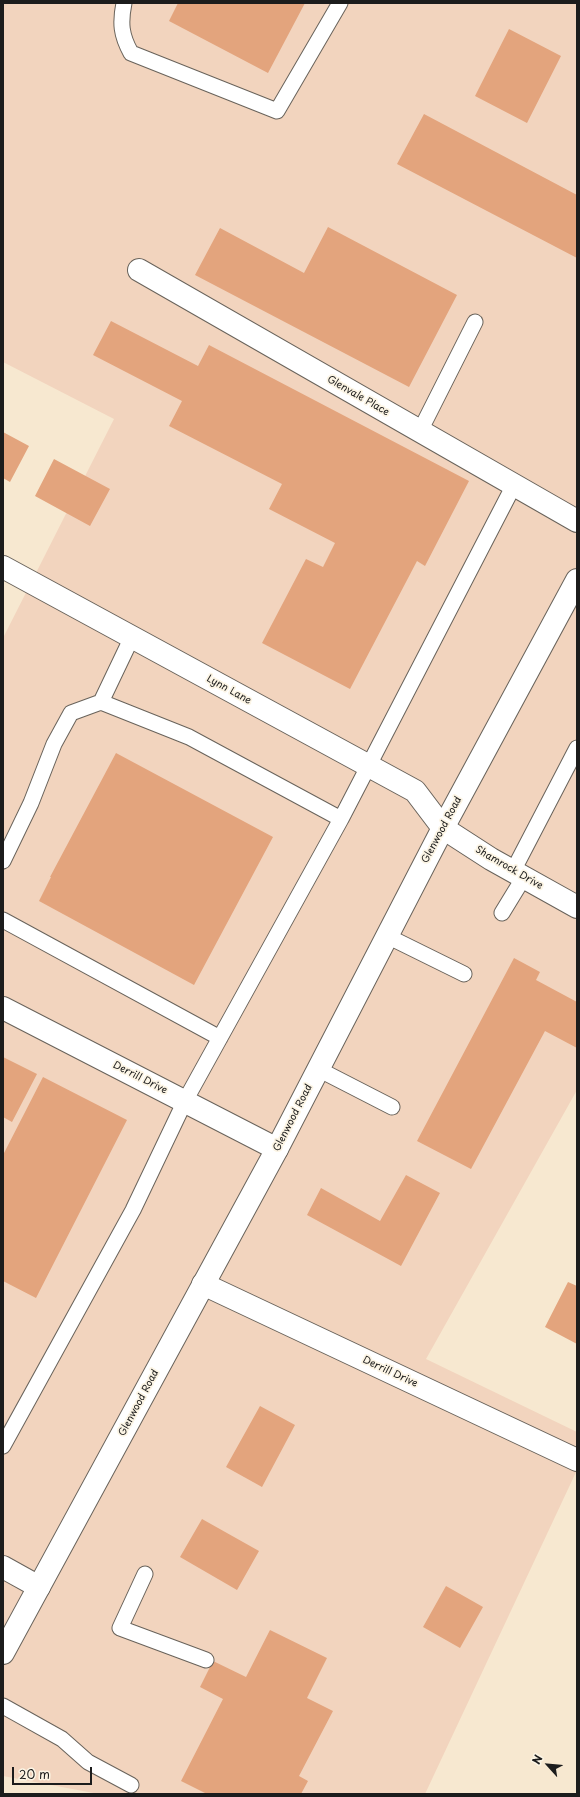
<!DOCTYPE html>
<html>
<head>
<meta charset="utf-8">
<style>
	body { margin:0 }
	#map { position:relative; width:580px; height:1797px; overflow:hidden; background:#f7e8d0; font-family:"Playpen Sans",sans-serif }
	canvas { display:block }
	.frame { position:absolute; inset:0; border:4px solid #1c1c1c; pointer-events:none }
	.north { position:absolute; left:528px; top:1745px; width:40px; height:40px; -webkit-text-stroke:3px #fcf5e5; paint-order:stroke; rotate:297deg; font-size:11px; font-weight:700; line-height:16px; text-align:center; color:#1c1c1c }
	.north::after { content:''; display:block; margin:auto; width:14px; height:18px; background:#1c1c1c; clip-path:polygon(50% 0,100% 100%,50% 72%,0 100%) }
	.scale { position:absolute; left:12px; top:1767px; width:80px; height:18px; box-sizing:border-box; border:2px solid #1c1c1c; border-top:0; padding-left:5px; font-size:12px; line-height:14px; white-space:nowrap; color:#1c1c1c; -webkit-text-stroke:3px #fcf5e5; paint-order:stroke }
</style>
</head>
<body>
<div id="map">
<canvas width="580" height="1797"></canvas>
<div class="frame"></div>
<div class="north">N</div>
<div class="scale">20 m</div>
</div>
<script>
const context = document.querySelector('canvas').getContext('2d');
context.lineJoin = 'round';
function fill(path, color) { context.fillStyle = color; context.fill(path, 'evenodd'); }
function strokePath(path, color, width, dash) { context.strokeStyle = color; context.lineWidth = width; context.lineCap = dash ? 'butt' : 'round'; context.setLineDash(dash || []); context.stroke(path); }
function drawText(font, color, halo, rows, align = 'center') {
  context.font = font + ' "Playpen Sans",sans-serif'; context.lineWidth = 3.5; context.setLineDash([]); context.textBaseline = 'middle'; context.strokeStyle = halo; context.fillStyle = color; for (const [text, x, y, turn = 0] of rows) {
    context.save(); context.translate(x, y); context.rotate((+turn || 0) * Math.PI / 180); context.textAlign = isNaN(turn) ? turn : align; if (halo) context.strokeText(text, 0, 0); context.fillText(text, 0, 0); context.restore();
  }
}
const built = new Path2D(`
	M 3,3 L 577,3 L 577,1090 L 426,1359 L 577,1432 L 577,1470 L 425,1794 L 99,1794 L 3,1776 L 3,638 L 114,419 L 3,362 Z`);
const building = new Path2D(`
	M 178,3 L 305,3 L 268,73 L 169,21 Z
	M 509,29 L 561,56 L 527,123 L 475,96 Z
	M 424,114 L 577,195 L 577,258 L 397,164 Z
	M 328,227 L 457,295 L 409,387 L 195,275 L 220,228 L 304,273 Z
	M 111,321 L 198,366 L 209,345 L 469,481 L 425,566 L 417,561 L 350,689 L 262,643 L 306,559 L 323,567 L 335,543 L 269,509 L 282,484 L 169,426 L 182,401 L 93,355 Z
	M 3,432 L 29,446 L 10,482 L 3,478 Z
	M 54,459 L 110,489 L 90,526 L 35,496 Z
	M 116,753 L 273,837 L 194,985 L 39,901 L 51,877 L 50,877 Z
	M 514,958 L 540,972 L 536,980 L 577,1002 L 577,1048 L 545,1031 L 471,1169 L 417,1141 Z
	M 3,1057 L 37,1074 L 12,1122 L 3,1117 Z
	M 43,1077 L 127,1120 L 36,1298 L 3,1281 L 3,1155 Z
	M 406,1175 L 440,1193 L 401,1266 L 307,1215 L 321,1188 L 380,1221 Z
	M 568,1282 L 577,1286 L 577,1344 L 545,1327 Z
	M 260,1406 L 295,1425 L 262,1487 L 226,1467 Z
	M 202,1519 L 259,1551 L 237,1590 L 180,1557 Z
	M 446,1586 L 483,1607 L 460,1648 L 423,1627 Z
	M 270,1630 L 327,1658 L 307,1698 L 333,1711 L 299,1776 L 308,1781 L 301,1794 L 207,1794 L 181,1781 L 223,1699 L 200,1687 L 213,1661 L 246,1677 Z`);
const service = new Path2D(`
	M 124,3 C 120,23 121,35 131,53 L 277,111 L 340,3
	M 420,431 L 475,322
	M 101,702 L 132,637
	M 3,861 L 31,803 L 54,744 L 71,713 L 101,702 L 189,737 L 341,819 L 514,485
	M 513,871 L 577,748
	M 502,913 L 524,877
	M 3,920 L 220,1038
	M 387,936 L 464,974
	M 318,1069 L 392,1107
	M 3,1446 L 133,1210 L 185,1101 L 341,819
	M 145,1574 L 120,1628 L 206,1660
	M 3,1706 L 62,1739 L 88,1762 L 131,1785`);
const minor = new Path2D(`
	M 139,270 L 577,521
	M 3,567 L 415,791 L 443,828 L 491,859 L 577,907
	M 3,1008 L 277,1149
	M 203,1284 L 577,1460
	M 3,1567 L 39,1587`);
const secondary = new Path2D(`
	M 3,1653 L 277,1149 L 443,828 L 577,580`);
const streetNames = [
	["Glenvale Place",358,396,30],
	["Lynn Lane",229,690,29],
	["Glenwood Road",442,830,-62],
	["Shamrock Drive",509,868,30],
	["Derrill Drive",140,1078,27],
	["Glenwood Road",293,1118,-63],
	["Derrill Drive",390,1372,25],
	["Glenwood Road",139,1403,-62]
];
fill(built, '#f2d4be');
fill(building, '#e3a47d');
strokePath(service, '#69635b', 17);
strokePath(minor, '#69635b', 24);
strokePath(secondary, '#69635b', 24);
strokePath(service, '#fff', 15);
strokePath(minor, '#fff', 22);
strokePath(secondary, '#fff', 22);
drawText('10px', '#1c1c1c', '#fcf5e5', streetNames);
</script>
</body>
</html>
